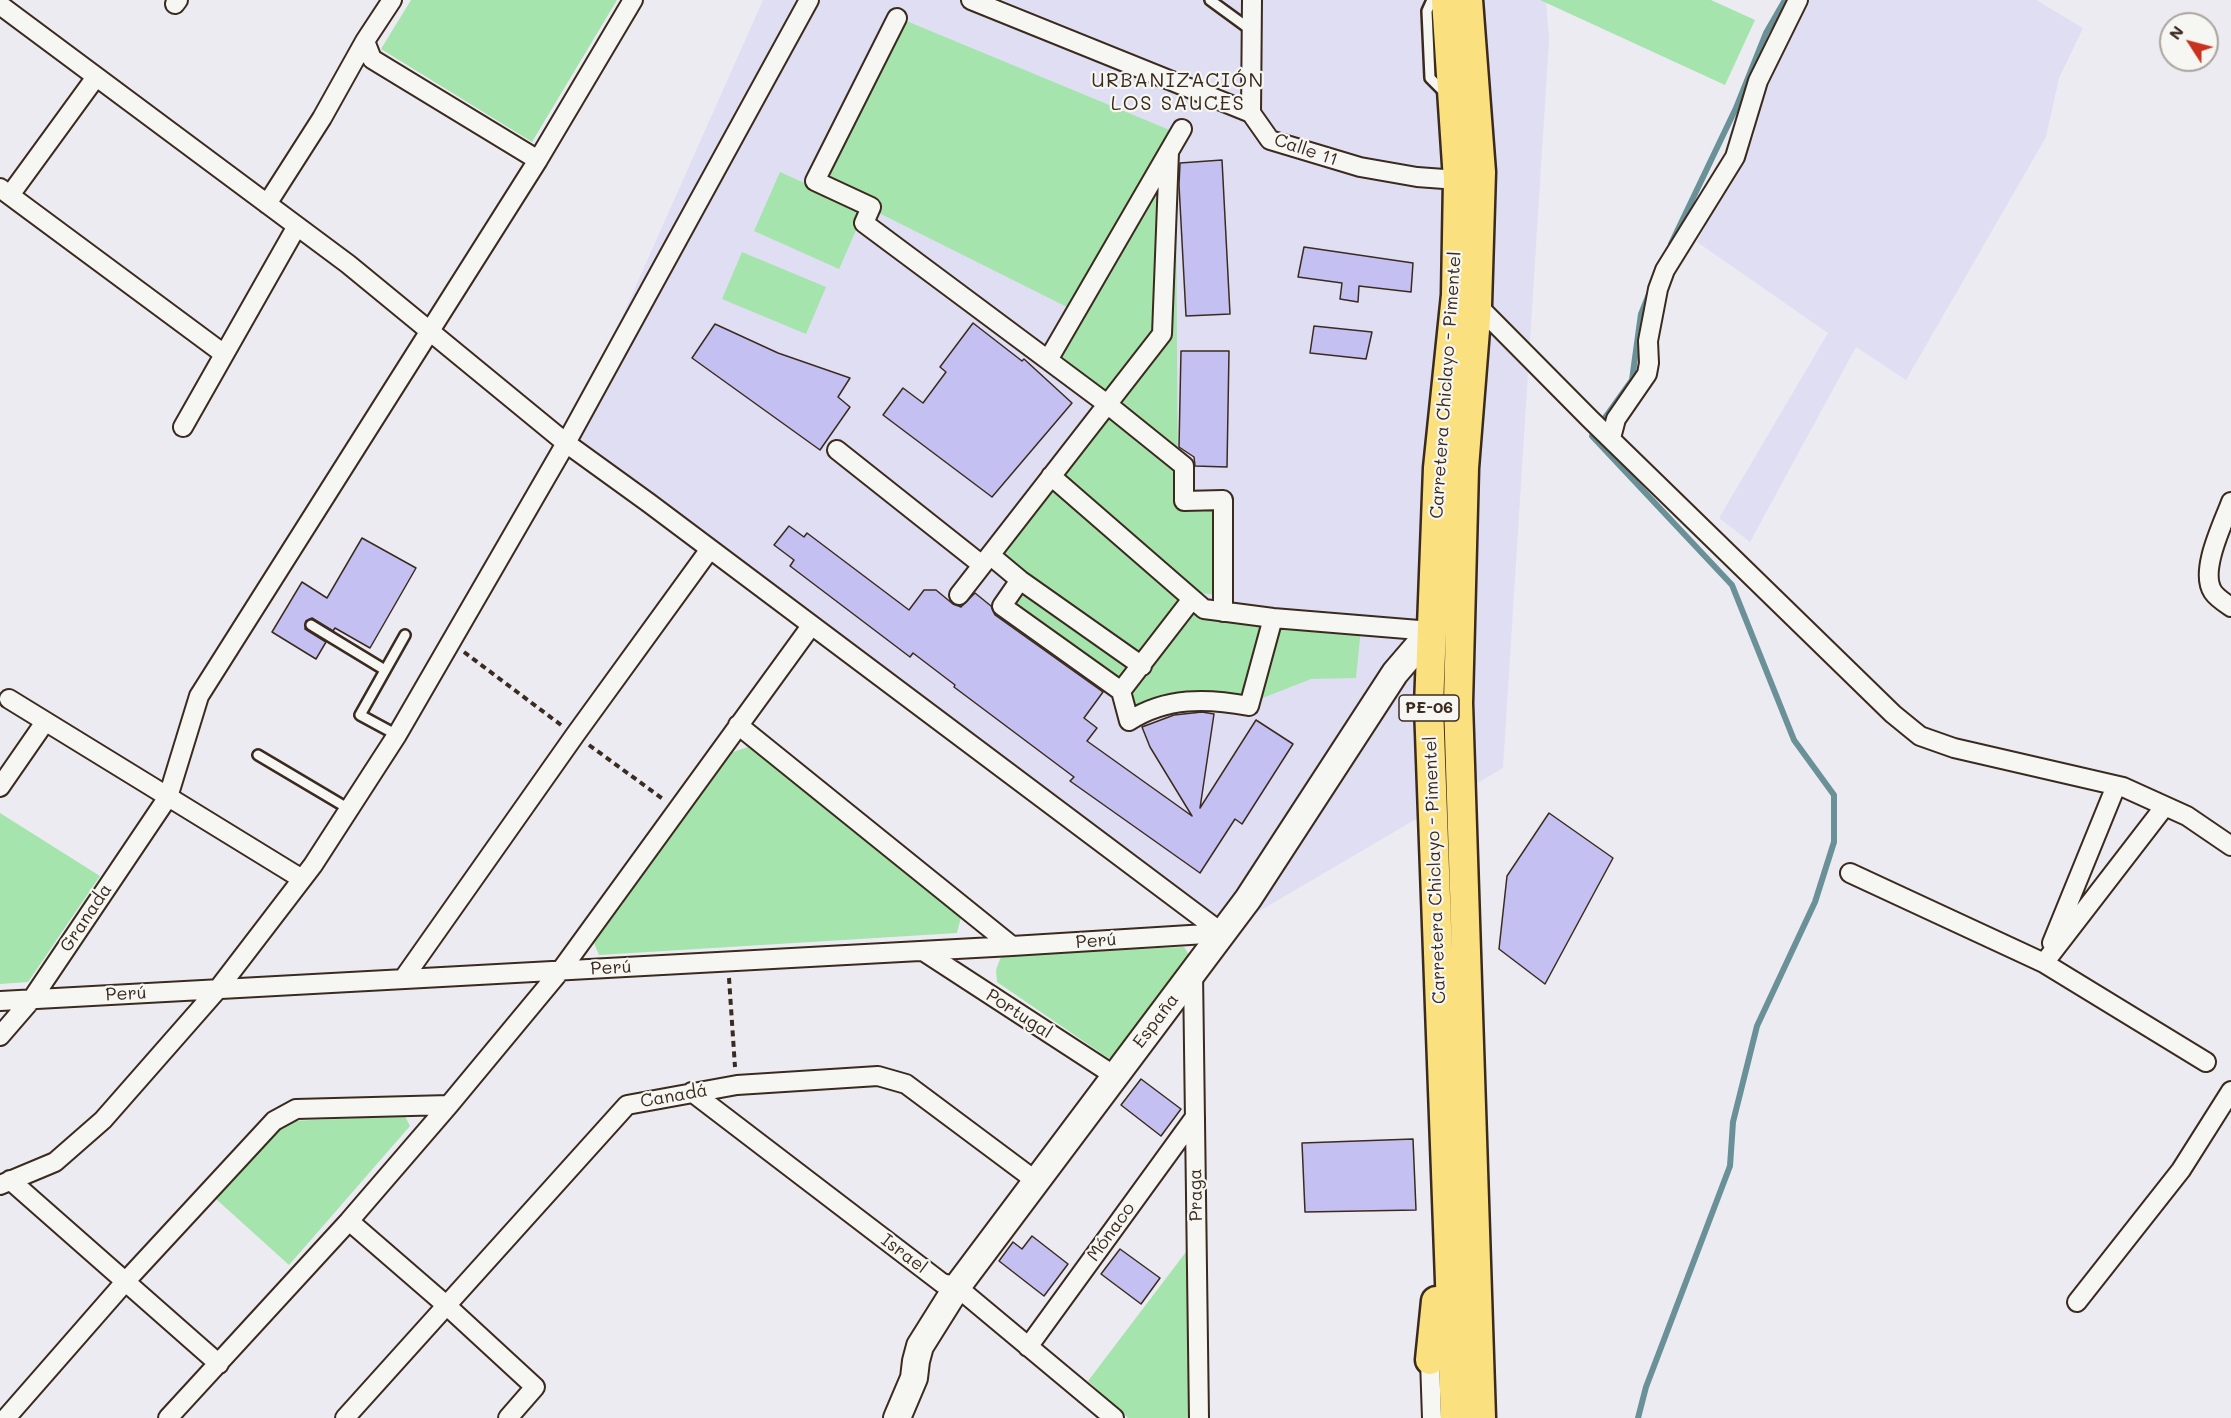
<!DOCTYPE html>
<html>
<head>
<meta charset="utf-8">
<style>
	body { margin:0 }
	#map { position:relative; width:2231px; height:1418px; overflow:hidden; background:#ecebf2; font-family:Mali,sans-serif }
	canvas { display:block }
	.north { position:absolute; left:2159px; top:12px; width:60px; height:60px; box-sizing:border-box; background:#f6f6f2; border:2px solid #aba49d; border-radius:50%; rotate:306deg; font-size:16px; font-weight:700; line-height:24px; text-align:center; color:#3b2a1e }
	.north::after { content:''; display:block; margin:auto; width:21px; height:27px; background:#c8321e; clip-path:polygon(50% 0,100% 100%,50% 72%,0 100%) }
</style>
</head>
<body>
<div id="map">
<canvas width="2231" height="1418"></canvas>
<div class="north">N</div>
</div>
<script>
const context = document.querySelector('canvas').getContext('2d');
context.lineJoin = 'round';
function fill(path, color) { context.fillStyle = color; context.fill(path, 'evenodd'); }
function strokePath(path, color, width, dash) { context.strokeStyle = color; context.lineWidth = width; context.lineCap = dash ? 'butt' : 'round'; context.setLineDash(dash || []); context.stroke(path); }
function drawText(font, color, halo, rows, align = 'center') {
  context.font = font + ' Mali,sans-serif'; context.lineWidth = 4.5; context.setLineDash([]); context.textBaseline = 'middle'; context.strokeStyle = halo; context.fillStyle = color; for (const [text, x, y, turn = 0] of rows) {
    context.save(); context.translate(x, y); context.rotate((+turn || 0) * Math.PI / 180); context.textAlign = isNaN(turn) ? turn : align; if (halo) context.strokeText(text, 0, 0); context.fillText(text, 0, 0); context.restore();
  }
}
const built = new Path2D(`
	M 763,0 L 1546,0 L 1549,40 L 1503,768 L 1222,933 L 566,443 Z
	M 1810,0 L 2036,0 L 2083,28 L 2059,78 L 2046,137 L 1906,380 L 1856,347 L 1750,542 L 1719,518 L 1828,333 L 1697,242 L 1755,134 L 1753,123 L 1768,86 L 1801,13 Z`);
const green = new Path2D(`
	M 411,0 L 617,0 L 532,142 L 381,49 Z
	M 1540,0 L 1711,0 L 1755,20 L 1725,85 Z
	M 904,20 L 1172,131 L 1071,309 L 815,181 Z
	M 1176,171 L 1178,507 L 1218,507 L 1219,595 L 1191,592 L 1113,697 L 994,616 L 1026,573 L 1000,552 L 1116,405 L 1055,358 L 1160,177 Z
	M 780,172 L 865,210 L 839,269 L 754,231 Z
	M 742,252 L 826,287 L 806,334 L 722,299 Z
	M 1195,599 L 1362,618 L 1356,678 L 1311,679 L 1255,701 L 1130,712 L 1120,704 Z
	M 748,747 L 962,913 L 957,933 L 599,955 L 594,943 L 733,752 Z
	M 0,813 L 100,876 L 28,982 L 0,984 Z
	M 1184,947 L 1190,956 L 1118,1056 L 1108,1058 L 997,982 L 996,970 L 1002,954 Z
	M 405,1116 L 410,1126 L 289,1265 L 216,1199 L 278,1125 L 290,1121 Z
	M 1189,1248 L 1193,1418 L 1128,1418 L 1088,1381 Z`);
const stream = new Path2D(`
	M 1671,244 L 1736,108 L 1766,33 L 1785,0
	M 1638,1418 L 1646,1387 L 1730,1166 L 1733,1122 L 1757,1026 L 1815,902 L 1834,842 L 1834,795 L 1794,740 L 1732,585 L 1592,436 L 1632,380 L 1641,314 L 1649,294`);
const building = new Path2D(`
	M 1222,160 L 1230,314 L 1186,316 L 1179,185 L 1180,163 Z
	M 1304,247 L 1413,263 L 1411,292 L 1359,286 L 1358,302 L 1340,299 L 1342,283 L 1298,277 Z
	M 973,323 L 1022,361 L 1024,359 L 1072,403 L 992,497 L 883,415 L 903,388 L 923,403 L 946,372 L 940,367 Z
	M 715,324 L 778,353 L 850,378 L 838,397 L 850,407 L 820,450 L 692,358 Z
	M 1314,326 L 1372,332 L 1366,359 L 1310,353 Z
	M 1181,351 L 1229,351 L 1227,467 L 1195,466 L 1194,457 L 1179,447 Z
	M 789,526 L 804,537 L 807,533 L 909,610 L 924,590 L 936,590 L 953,604 L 961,607 L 975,593 L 991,606 L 995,615 L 1103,692 L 1084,718 L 1097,728 L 1087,741 L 1192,816 L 1150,747 L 1142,727 L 1174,715 L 1202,712 L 1214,714 L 1200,808 L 1256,720 L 1293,744 L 1242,824 L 1235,819 L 1200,873 L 1070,781 L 1074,777 L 954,687 L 955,685 L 913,653 L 910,657 L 790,566 L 794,560 L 774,545 Z
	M 362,538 L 416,568 L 370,648 L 335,628 L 333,631 L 312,618 L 306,621 L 305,629 L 326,642 L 316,659 L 272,632 L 302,582 L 327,598 Z
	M 1549,813 L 1613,858 L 1545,984 L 1499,949 L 1507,876 Z
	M 1141,1079 L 1181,1109 L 1161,1136 L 1121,1105 Z
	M 1413,1139 L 1416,1210 L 1305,1212 L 1302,1143 Z
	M 1032,1236 L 1068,1264 L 1044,1296 L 999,1261 L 1013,1242 L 1022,1249 Z
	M 1120,1249 L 1160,1278 L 1141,1304 L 1101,1274 Z`);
const path = new Path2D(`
	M 464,652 L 561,725
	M 589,745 L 663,799
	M 729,978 L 735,1067`);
const lane = new Path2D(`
	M 1210,0 L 1251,30
	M 1432,0 L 1427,11 L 1430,78 L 1445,93
	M 311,625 L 385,670
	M 397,735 L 360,715 L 405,635
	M 258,755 L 349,809`);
const street = new Path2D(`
	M 392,0 L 365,41 L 372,59 L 538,160
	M 971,0 L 1251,113 L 1270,140 L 1360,167 L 1417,177 L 1458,180
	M 175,4 L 178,0
	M 0,5 L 348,264 L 566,443 L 649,503 L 1222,933
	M 897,18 L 815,181 L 871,207 L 864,223 L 1107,404 L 1184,466 L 1184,501 L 1223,500 L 1223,612
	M 1251,113 L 1252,0
	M 0,188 L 224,354
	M 10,195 L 96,77
	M 267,204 L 322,118 L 365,41
	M 1477,305 L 1590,419 L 1893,714 L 1920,736 L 1954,748 L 2123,787 L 2187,816 L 2231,846
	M 1048,360 L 1182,129
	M 183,427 L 297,226
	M 1611,438 L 1616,419 L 1647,374 L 1649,363 L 1648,341 L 1658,289 L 1665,270 L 1735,157 L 1758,81 L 1798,0
	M 837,450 L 982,565
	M 1051,476 L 1204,609 L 1273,618 L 1431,631
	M 2231,502 C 2223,524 2199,571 2213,592 C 2217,598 2225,603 2231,607
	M 990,555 L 1020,580 L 1002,606 L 1121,691 L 1129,721 C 1166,697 1207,698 1249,706 L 1273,618
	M 1020,580 L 1142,666
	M 959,595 L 1162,334 L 1169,152
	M 1121,691 L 1192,599
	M 9,699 L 302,879
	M 738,725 L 1012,946
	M 0,787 L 45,722
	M 1850,873 L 2044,963 L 2206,1062
	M 2052,943 L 2116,786
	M 923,951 L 1115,1076
	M 2044,963 L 2165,806
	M 1193,972 L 1199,1418
	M 403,979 L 575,735 L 710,549
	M 0,1001 L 1012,946 L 1222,933
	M 0,1036 L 32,999 L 168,797 L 199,696 L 538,160 L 633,0
	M 692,1092 L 942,1283 L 957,1287 L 1114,1418
	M 10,1180 L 219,1364
	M 0,1185 L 55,1162 L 103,1120 L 218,989 L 313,865 L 397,735 L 566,443 L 809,0
	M 349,1221 L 446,1305 L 535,1387 L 508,1418
	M 2077,1302 L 2181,1170 L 2231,1091
	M 1028,1347 L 1195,1117
	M 1430,1360 L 1432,1418
	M 6,1418 L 125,1282 L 274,1121 L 296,1109 L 449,1105
	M 168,1418 L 349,1221 L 449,1105 L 561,970 L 811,626
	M 345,1418 L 627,1105 L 737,1085 L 878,1076 L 906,1084 L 1036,1181`);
const secondary = new Path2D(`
	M 897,1418 L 914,1378 L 916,1361 L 920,1346 L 957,1287 L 1248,899 L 1395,673 L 1431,631`);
const primary = new Path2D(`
	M 1446,0 L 1458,180 L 1456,295 L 1438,468 L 1429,706 L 1455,1418
	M 1468,0 L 1481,172 L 1477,305 L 1464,468 L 1458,703 L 1481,1418
	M 1430,1360 L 1436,1301`);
const shields = [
	[1429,708,60]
];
const shieldNames = [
	["PE-06",1429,708]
];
const streetNames = [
	["Calle 11",1306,150,19],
	["Carretera Chiclayo - Pimentel",1446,385,-86],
	["Carretera Chiclayo - Pimentel",1435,870,-92],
	["Granada",86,918,-56],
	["Perú",1096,941,-4],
	["Perú",611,968,-3],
	["Perú",126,994,-3],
	["Portugal",1019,1014,33],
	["España",1156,1021,-53],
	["Canadá",674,1096,-10],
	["Praga",1196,1195,-91],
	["Mónaco",1111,1232,-54],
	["Israel",904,1254,37]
];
const neighbourhoodNames = [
	["URBANIZACIÓN",1178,81],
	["LOS SAUCES",1178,104]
];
fill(built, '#e0def2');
fill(green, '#a5e4ad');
strokePath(stream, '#6a9198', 6);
fill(building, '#c4c0f2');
strokePath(building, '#3b2a1e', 1.5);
strokePath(lane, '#3b2a1e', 14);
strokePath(street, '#3b2a1e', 22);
strokePath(secondary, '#3b2a1e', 30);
strokePath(primary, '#3b2a1e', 33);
strokePath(path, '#3b2a1e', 4, [6, 4.5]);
strokePath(lane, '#f6f6f2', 9);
strokePath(street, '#f6f6f2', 18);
strokePath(secondary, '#f6f6f2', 26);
strokePath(primary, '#fbe080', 28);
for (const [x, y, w] of shields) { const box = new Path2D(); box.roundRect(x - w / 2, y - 13, w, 26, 4.5); context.fillStyle = '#f6f6f2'; context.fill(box); strokePath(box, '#3b2a1e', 1.5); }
drawText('bold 16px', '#3b2a1e', null, shieldNames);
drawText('18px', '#3b2a1e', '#f6f6f2', streetNames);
context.letterSpacing = '1.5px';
drawText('20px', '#3b2a1e', '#f6f6f2', neighbourhoodNames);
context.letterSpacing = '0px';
</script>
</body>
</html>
